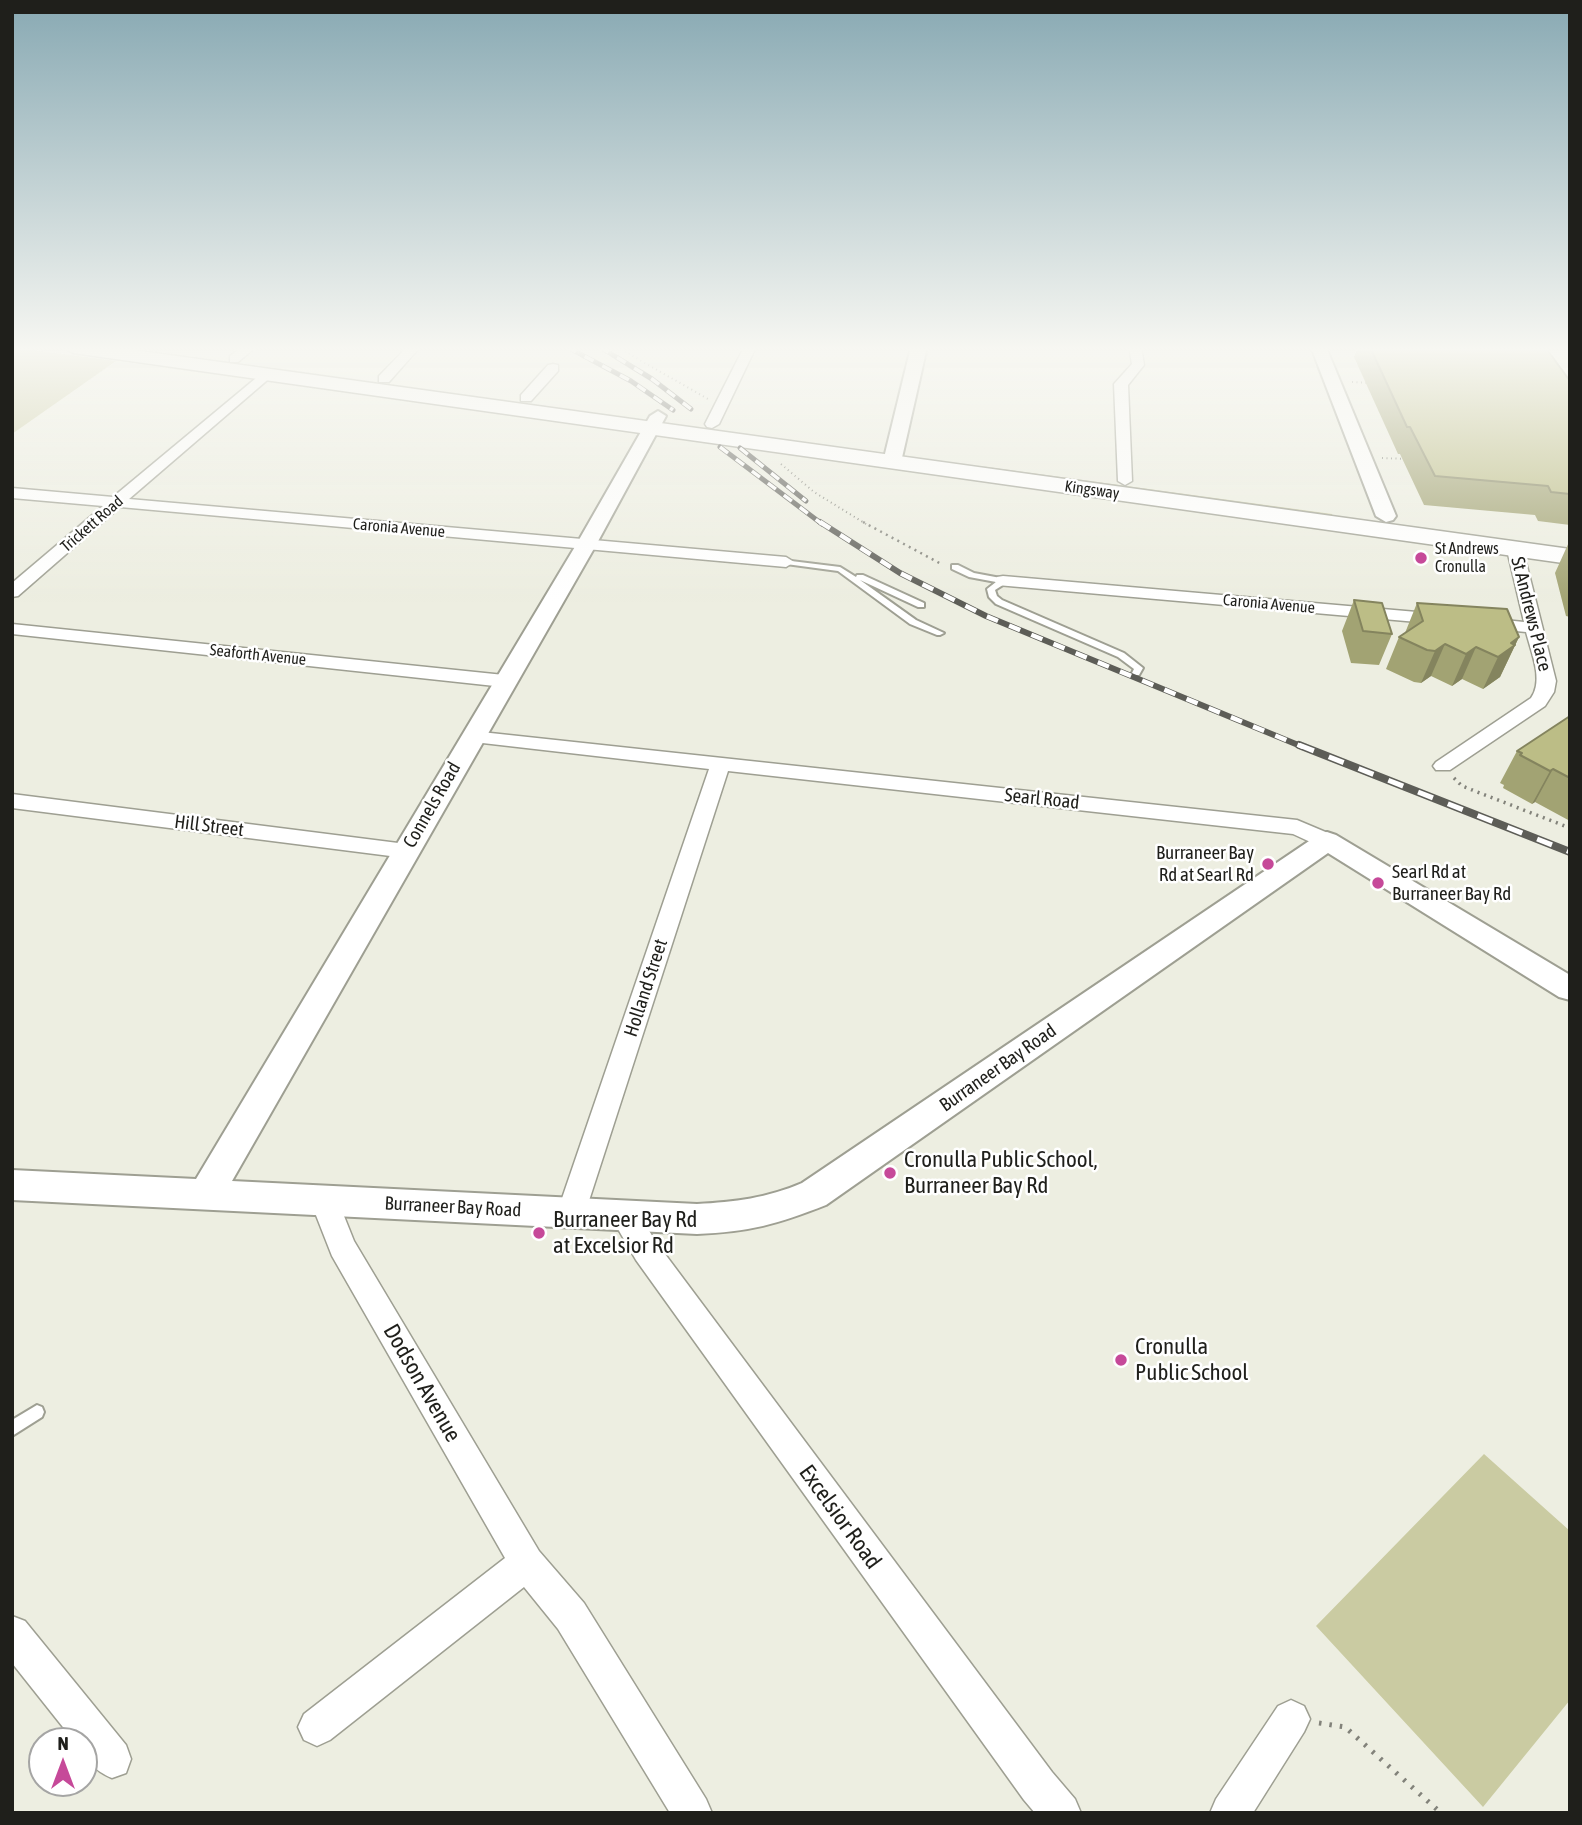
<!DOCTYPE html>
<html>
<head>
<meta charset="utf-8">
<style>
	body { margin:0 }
	#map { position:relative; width:1582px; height:1825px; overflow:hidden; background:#edeee1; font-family:"Asap Condensed",sans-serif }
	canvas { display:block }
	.frame { position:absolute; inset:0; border:14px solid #1f1f1b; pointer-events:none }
	.north { position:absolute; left:28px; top:1727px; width:70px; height:70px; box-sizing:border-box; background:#fff; border:2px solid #a5a5a4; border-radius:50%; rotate:0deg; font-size:19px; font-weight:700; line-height:28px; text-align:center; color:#1f1f1b }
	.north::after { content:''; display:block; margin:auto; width:24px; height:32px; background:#c64999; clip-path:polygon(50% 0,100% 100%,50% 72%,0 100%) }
</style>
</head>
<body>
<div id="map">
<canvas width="1582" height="1825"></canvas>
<div class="frame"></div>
<div class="north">N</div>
</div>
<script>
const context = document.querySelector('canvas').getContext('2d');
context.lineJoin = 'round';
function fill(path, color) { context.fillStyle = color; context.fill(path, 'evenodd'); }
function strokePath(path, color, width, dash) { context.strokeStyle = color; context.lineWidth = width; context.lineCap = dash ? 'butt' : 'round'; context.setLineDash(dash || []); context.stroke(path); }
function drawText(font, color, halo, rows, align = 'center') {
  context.font = font + ' "Asap Condensed",sans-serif'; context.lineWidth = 5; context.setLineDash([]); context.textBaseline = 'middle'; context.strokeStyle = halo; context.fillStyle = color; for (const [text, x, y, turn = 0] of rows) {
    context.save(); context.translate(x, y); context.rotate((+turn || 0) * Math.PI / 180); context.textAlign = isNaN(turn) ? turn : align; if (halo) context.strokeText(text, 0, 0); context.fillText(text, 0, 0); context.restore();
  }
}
const green = new Path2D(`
	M 12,347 L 116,361 L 12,434 Z
	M 980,466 L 1332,514 L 1333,517 L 1018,473 Z
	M 1484,1454 L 1570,1531 L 1570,1700 L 1483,1807 L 1316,1626 Z`);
const pathFar3 = new Path2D(`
	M 617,347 L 708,399
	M 1352,382 L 1369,383
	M 1382,458 L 1406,459
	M 781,464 L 814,492 L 866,524`);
const pathFar2 = new Path2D(`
	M 863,522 L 943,565`);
const pathFar1 = new Path2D(`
	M 1454,778 L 1462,786 L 1570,828`);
const path = new Path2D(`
	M 1319,1723 L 1345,1727 L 1441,1813`);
const service = new Path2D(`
	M 783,560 L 840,567 L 856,577 L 857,575 L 863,575 L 924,603 L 924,607 L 918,607 L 860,580 L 916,620 L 944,633 L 940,635 L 937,635 L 910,624 L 838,571 L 786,564 L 782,562 Z
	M 952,565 L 958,565 L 974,573 L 1006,579 L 1006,583 L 995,590 L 997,596 L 1002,600 L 1124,653 L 1143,668 L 1139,675 L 1133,675 L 1132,673 L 1134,669 L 1118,657 L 996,604 L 989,597 L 987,589 L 996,582 L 969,577 L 952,569 Z
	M 37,1405 L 42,1407 L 44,1412 L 42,1417 L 12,1436 L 12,1420 Z`);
const minor = new Path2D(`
	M 242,347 L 256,347 L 238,362 L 230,362 L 230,356 Z
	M 407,347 L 420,347 L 389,382 L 379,382 L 379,376 Z
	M 744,347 L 756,347 L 719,424 L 712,428 L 707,427 L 705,424 Z
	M 1129,347 L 1141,347 L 1144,365 L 1128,385 L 1132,481 L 1125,485 L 1118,481 L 1114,384 L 1132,364 Z
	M 553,364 L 558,365 L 558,371 L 531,401 L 521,401 L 521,395 L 548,365 Z
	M 267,369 L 273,373 L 272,376 L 129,499 L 786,557 L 794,562 L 786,567 L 120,507 L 18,596 L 12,597 L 12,583 L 103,506 L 12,498 L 12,488 L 113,497 Z
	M 1515,545 L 1523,550 L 1556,681 L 1554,692 L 1545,706 L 1450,770 L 1436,770 L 1433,766 L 1436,762 L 1531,698 C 1544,680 1531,652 1526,632 L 1485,628 L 1476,623 L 1485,618 L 1524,622 L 1507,550 Z
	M 1003,576 L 1440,614 L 1449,619 L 1440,624 L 997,585 L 995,581 L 997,577 Z
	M 12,624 L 504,675 L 513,681 L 504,687 L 12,634 Z
	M 472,731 L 1297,820 L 1335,836 L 1338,841 L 1335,846 L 1319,846 L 1293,834 L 728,771 L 585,1213 L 581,1222 L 571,1225 L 561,1222 L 557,1213 L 709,769 L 465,741 L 462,737 L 465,733 Z
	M 12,794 L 406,844 L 414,846 L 417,851 L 414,856 L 406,858 L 12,808 Z
	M 324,1188 L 334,1191 L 354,1241 L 539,1551 L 584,1603 L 706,1799 L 712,1813 L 670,1813 L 558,1629 L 524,1587 L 330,1740 L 317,1746 L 304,1740 L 298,1727 L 304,1714 L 505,1558 L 332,1256 L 310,1200 L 314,1191 Z
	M 625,1205 L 635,1208 L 656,1242 L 1052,1772 L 1075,1799 L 1081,1813 L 1035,1813 L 1024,1800 L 636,1260 L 611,1217 L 615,1208 Z
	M 12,1616 L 25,1621 L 126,1745 L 131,1759 L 126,1773 L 112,1778 C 95,1771 84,1760 84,1741 L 74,1741 L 12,1663 Z
	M 1291,1700 L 1304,1706 L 1310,1719 L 1304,1732 L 1253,1813 L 1210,1813 L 1216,1799 L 1278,1706 Z`);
const tertiary = new Path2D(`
	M 911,347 L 927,347 L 901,462 L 892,467 L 883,462 Z
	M 1311,347 L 1326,347 L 1396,516 L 1393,520 L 1386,522 L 1376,516 Z
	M 658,411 L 666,416 L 596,545 L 232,1181 L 697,1204 C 735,1202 767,1198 802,1183 L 1318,835 L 1327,832 L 1336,835 L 1570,975 L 1570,1000 L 1559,997 L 1328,853 L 826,1205 C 778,1224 749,1232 697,1234 L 12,1200 L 12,1170 L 196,1179 L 576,545 L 650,416 Z`);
const primary = new Path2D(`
	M 63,347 L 112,347 L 1570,549 L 1570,564 L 73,353 Z`);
const railFar2 = new Path2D(`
	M 567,347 L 631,381 L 673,410
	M 600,347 L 652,379 L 691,409
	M 720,447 L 822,524
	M 740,448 L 806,501`);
const railFar1 = new Path2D(`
	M 820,522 L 900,573 L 986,616 L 1303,747`);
const rail = new Path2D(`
	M 1299,745 L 1570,852`);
const wall = new Path2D(`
	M 1358,347 L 1538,347 L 1570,381 L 1570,525 L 1538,521 L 1535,515 L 1424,505 L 1400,454 L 1398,454 L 1354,357 Z
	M 1569,542 L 1570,617 L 1566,616 L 1555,573 Z
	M 1354,600 L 1392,634 L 1379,665 L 1351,663 L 1342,631 Z
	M 1417,603 L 1519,637 L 1500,677 L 1483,689 L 1462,679 L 1452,686 L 1431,676 L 1421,683 L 1414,682 L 1386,669 L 1399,637 L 1405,633 Z
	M 1570,716 L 1570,821 L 1535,802 L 1532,804 L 1503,788 L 1504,785 L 1500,783 L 1517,751 Z`);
const shadedWall = new Path2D(`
	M 1519,637 L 1500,677 L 1483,689 L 1498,657 L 1511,643 Z
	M 1445,644 L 1431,676 L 1421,683 L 1435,651 Z
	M 1476,647 L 1462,679 L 1452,686 L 1466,654 Z
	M 1553,769 L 1535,802 L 1532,804 L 1550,771 Z`);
const building = new Path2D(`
	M 1370,347 L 1538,347 L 1539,348 L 1546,348 L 1570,381 L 1570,494 L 1551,492 L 1548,486 L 1435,476 L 1410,427 L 1407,427 Z
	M 1354,600 L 1382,603 L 1392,634 L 1363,631 Z
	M 1417,603 L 1507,609 L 1519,637 L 1511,643 L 1515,645 L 1498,657 L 1476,647 L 1466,654 L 1445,644 L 1435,651 L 1427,650 L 1399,637 L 1423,621 Z
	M 1570,716 L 1570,778 L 1553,769 L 1550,771 L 1520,755 L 1522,753 L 1517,751 Z`);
const markers = [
	[1421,558,7,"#c64999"],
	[1268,864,7,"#c64999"],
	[1378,883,7,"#c64999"],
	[890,1173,7,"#c64999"],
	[539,1233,7,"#c64999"],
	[1121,1360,7,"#c64999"]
];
const farStreetnames = [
	["Kingsway",1092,490,8],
	["Trickett Road",92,524,-41],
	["Caronia Avenue",399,528,5],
	["Caronia Avenue",1269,604,5],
	["Seaforth Avenue",258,655,6]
];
const farPoinames = [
	["St Andrews",1435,549],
	["Cronulla",1435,567]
];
const streetNames = [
	["St Andrews Place",1531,614,76],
	["Searl Road",1042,799,6],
	["Connels Road",432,805,-60],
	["Hill Street",209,826,7],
	["Holland Street",646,988,-72],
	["Burraneer Bay Road",998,1068,-35],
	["Burraneer Bay Road",453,1207,3]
];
const poiNames = [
	["Burraneer Bay",1254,853],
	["Rd at Searl Rd",1254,875],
	["Searl Rd at",1392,872,"left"],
	["Burraneer Bay Rd",1392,894,"left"]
];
const nearPoinames = [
	["Cronulla Public School,",904,1160],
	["Burraneer Bay Rd",904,1186],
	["Burraneer Bay Rd",553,1220],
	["at Excelsior Rd",553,1246],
	["Cronulla",1135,1347],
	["Public School",1135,1373]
];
const nearStreetnames = [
	["Dodson Avenue",422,1383,60],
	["Excelsior Road",840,1517,54]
];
fill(green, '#cacba2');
strokePath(service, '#9e9f92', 4);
strokePath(minor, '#9e9f92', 3);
strokePath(tertiary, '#9e9f92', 4);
strokePath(primary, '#9e9f92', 3);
strokePath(pathFar3, '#82827a', 2, [1, 3.5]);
strokePath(pathFar2, '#82827a', 2.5, [2, 4.5]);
strokePath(pathFar1, '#82827a', 3.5, [2, 5]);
strokePath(path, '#82827a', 5, [2.5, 8]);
fill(service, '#fff');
fill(minor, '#fff');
fill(tertiary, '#fff');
fill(primary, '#fff');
strokePath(railFar2, '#5d5d57', 5);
strokePath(railFar1, '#5d5d57', 6);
strokePath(rail, '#5d5d57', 8);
strokePath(railFar2, '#fff', 3.5, [10]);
strokePath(railFar1, '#fff', 4.5, [12]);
strokePath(rail, '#fff', 5, [16]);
fill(wall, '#a2a373');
fill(shadedWall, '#84845e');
fill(building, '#bcbd86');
strokePath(building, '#84845e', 2);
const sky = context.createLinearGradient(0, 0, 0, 602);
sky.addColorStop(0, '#88a9b3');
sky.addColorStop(0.58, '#f7f7f2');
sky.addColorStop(1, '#f7f7f200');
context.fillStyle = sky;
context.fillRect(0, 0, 1582, 602);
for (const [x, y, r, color] of markers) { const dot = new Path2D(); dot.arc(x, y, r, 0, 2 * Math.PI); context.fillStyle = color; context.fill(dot); strokePath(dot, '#fff', 2.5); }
drawText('16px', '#1f1f1b', '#fff', farStreetnames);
drawText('16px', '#1f1f1b', '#fff', farPoinames, 'left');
drawText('19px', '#1f1f1b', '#fff', streetNames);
drawText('19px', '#1f1f1b', '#fff', poiNames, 'right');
drawText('23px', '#1f1f1b', '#fff', nearPoinames, 'left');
drawText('23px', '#1f1f1b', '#fff', nearStreetnames);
</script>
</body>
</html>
